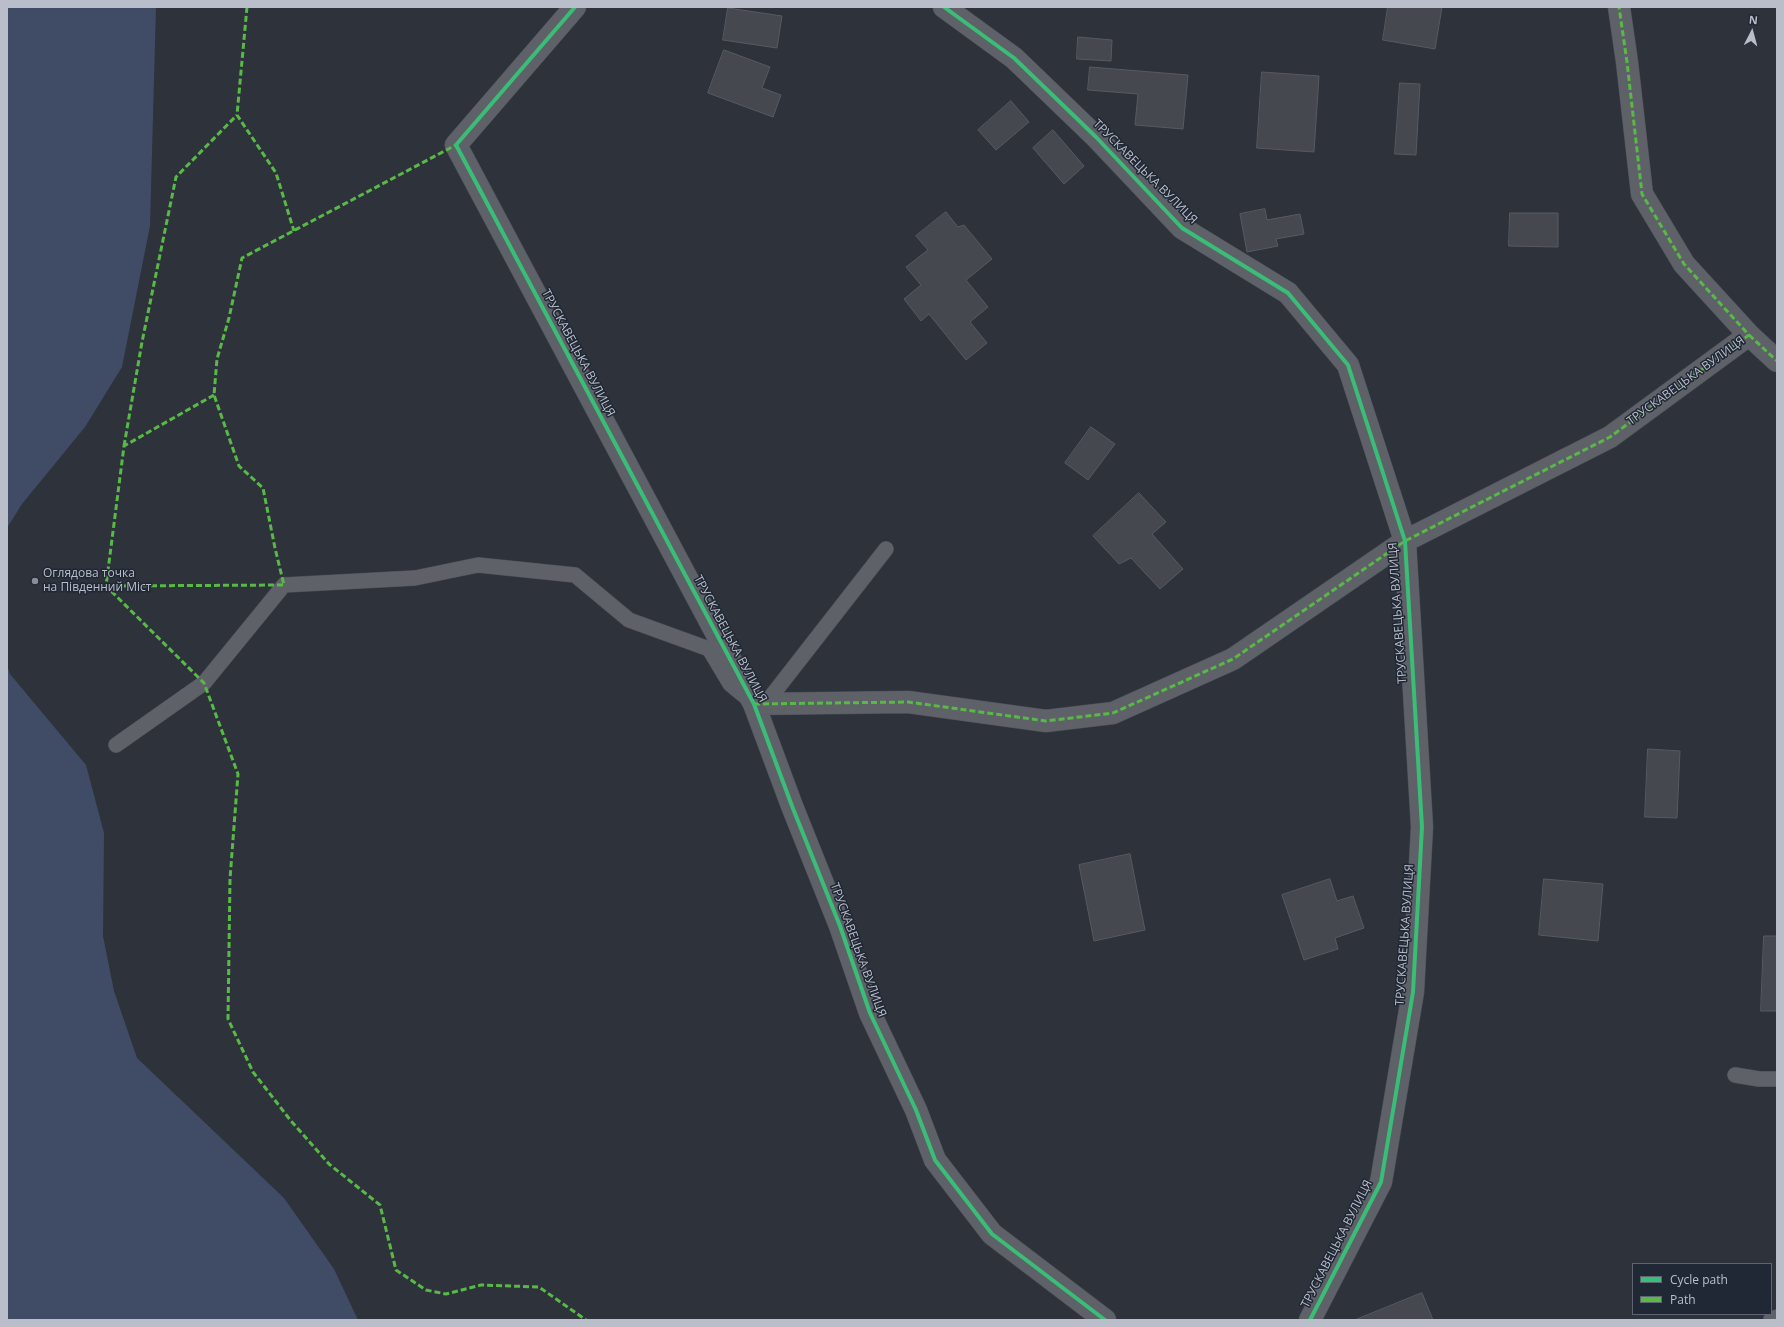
<!DOCTYPE html>
<html>
<head>
<meta charset="utf-8">
<style>
	body { margin:0 }
	#map { position:relative; width:1784px; height:1327px; overflow:hidden; background:#2e323b; font-family:"Open Sans",sans-serif }
	canvas { display:block }
	.frame { position:absolute; inset:0; border:8px solid #b9beca; pointer-events:none }
	.legend { position:absolute; left:1632px; top:1263px; width:140px; height:52px; box-sizing:border-box; background:#212835; border:1px solid #5e6471; margin:0; padding:5px 7px; list-style:none; font-size:12px; color:#b9beca }
	.legend li { display:flex; align-items:center; gap:8px; height:20px }
	.legend b { width:20px; border:1px solid #5e6471 }
	.north { position:absolute; left:1732px; top:12px; width:40px; height:40px; -webkit-text-stroke:3px #212835; paint-order:stroke; rotate:6deg; font-size:11px; font-weight:700; line-height:16px; text-align:center; color:#b9beca }
	.north::after { content:''; display:block; margin:auto; width:14px; height:18px; background:#b9beca; clip-path:polygon(50% 0,100% 100%,50% 72%,0 100%) }
</style>
</head>
<body>
<div id="map">
<canvas width="1784" height="1327"></canvas>
<div class="frame"></div>
<ul class="legend">
<li><b style="height:5px;background:#3abd76"></b>Cycle path</li>
<li><b style="height:5px;background:#58b947"></b>Path</li>
</ul>
<div class="north">N</div>
</div>
<script>
const context = document.querySelector('canvas').getContext('2d');
context.lineJoin = 'round';
function fill(path, color) { context.fillStyle = color; context.fill(path, 'evenodd'); }
function strokePath(path, color, width, dash) { context.strokeStyle = color; context.lineWidth = width; context.lineCap = dash ? 'butt' : 'round'; context.setLineDash(dash || []); context.stroke(path); }
function drawText(font, color, halo, rows, align = 'center') {
  context.font = font + ' "Open Sans",sans-serif'; context.lineWidth = 3; context.setLineDash([]); context.textBaseline = 'middle'; context.strokeStyle = halo; context.fillStyle = color; for (const [text, x, y, turn = 0] of rows) {
    context.save(); context.translate(x, y); context.rotate((+turn || 0) * Math.PI / 180); context.textAlign = isNaN(turn) ? turn : align; if (halo) context.strokeText(text, 0, 0); context.fillText(text, 0, 0); context.restore();
  }
}
const water = new Path2D(`
	M 7,7 L 156,7 L 150,226 L 122,367 L 85,427 L 22,504 L 7,528 Z
	M 7,665 L 10,674 L 86,765 L 104,833 L 103,936 L 114,991 L 137,1058 L 284,1198 L 334,1269 L 358,1320 L 7,1320 Z`);
const building = new Path2D(`
	M 1388,7 L 1442,7 L 1435,49 L 1383,40 Z
	M 728,8 L 782,16 L 777,48 L 723,40 Z
	M 1078,37 L 1112,40 L 1111,61 L 1077,59 Z
	M 724,50 L 770,67 L 762,88 L 781,95 L 773,117 L 708,93 Z
	M 1090,67 L 1188,75 L 1183,129 L 1135,125 L 1138,94 L 1088,90 Z
	M 1262,72 L 1319,76 L 1314,152 L 1257,148 Z
	M 1400,83 L 1420,84 L 1416,155 L 1395,154 Z
	M 1011,101 L 1029,122 L 996,150 L 978,130 Z
	M 1053,130 L 1084,166 L 1064,184 L 1033,148 Z
	M 1265,209 L 1267,220 L 1300,214 L 1304,234 L 1276,239 L 1278,246 L 1247,252 L 1240,214 Z
	M 946,212 L 958,227 L 964,225 L 992,259 L 966,280 L 988,307 L 970,322 L 987,343 L 966,360 L 929,314 L 921,321 L 904,299 L 921,285 L 906,267 L 928,250 L 916,236 Z
	M 1510,213 L 1558,213 L 1558,247 L 1509,246 Z
	M 1091,427 L 1115,444 L 1088,480 L 1065,463 Z
	M 1139,493 L 1166,522 L 1152,534 L 1183,569 L 1160,589 L 1131,558 L 1119,564 L 1093,536 Z
	M 1648,749 L 1680,751 L 1677,818 L 1645,817 Z
	M 1130,854 L 1145,930 L 1094,941 L 1079,865 Z
	M 1330,879 L 1337,901 L 1353,896 L 1364,928 L 1335,938 L 1338,949 L 1304,960 L 1282,895 Z
	M 1544,879 L 1603,884 L 1598,941 L 1539,935 Z
	M 1764,936 L 1777,936 L 1777,1011 L 1761,1011 Z
	M 1422,1293 L 1433,1320 L 1355,1320 Z`);
const service = new Path2D(`
	M 766,703 L 886,549
	M 116,745 L 204,683 L 284,585 L 415,578 L 478,565 L 575,575 L 629,620 L 709,649 L 730,684 L 747,698
	M 1735,1075 L 1759,1079 L 1777,1079
	M 1771,1319 L 1777,1317`);
const minor = new Path2D(`
	M 575,7 L 456,145 L 754,704 L 792,806 L 840,926 L 870,1013 L 916,1110 L 935,1160 L 992,1234 L 1105,1320
	M 944,7 L 1014,58 L 1096,137 L 1182,228 L 1288,293 L 1348,365 L 1405,541 L 1422,827 L 1413,992 L 1381,1182 L 1310,1320
	M 1749,335 L 1777,361
	M 754,704 L 908,702 L 1046,721 L 1113,713 L 1233,659 L 1405,541 L 1610,437 L 1749,335 L 1684,264 L 1642,194 L 1627,62 L 1619,7`);
const quiet = new Path2D(`
	M 247,7 L 237,115 L 276,173 L 294,231
	M 1749,335 L 1777,361
	M 214,395 L 124,446 L 106,586 L 204,683 L 238,774 L 230,879 L 228,1019 L 253,1072 L 291,1121 L 329,1164 L 380,1205 L 396,1270 L 426,1290 L 446,1294 L 481,1285 L 539,1287 L 586,1320
	M 124,446 L 142,342 L 176,177 L 237,115
	M 106,586 L 284,585 L 275,548 L 263,488 L 239,466 L 214,395 L 217,359 L 229,318 L 242,258 L 456,145
	M 754,704 L 908,702 L 1046,721 L 1113,713 L 1233,659 L 1405,541 L 1610,437 L 1749,335 L 1684,264 L 1642,194 L 1627,62 L 1619,7`);
const cycleway = new Path2D(`
	M 575,7 L 456,145 L 754,704 L 792,806 L 840,926 L 870,1013 L 916,1110 L 935,1160 L 992,1234 L 1105,1320
	M 944,7 L 1014,58 L 1096,137 L 1182,228 L 1288,293 L 1348,365 L 1405,541 L 1422,827 L 1413,992 L 1381,1182 L 1310,1320`);
const markers = [
	[35,581,4,"#888d98"]
];
const streetNames = [
	["ТРУСКАВЕЦЬКА ВУЛИЦЯ",1145,172,45],
	["ТРУСКАВЕЦЬКА ВУЛИЦЯ",578,353,62],
	["ТРУСКАВЕЦЬКА ВУЛИЦЯ",1686,381,-36],
	["ТРУСКАВЕЦЬКА ВУЛИЦЯ",1398,613,-94],
	["ТРУСКАВЕЦЬКА ВУЛИЦЯ",730,639,62],
	["ТРУСКАВЕЦЬКА ВУЛИЦЯ",1405,935,-86],
	["ТРУСКАВЕЦЬКА ВУЛИЦЯ",858,950,70],
	["ТРУСКАВЕЦЬКА ВУЛИЦЯ",1337,1244,-63]
];
const poiNames = [
	["Оглядова точка",43,574],
	["на Південний Міст",43,588]
];
fill(water, '#404b65');
fill(building, '#45484f');
strokePath(building, '#565a62', 1);
strokePath(service, '#4a4d54', 16);
strokePath(minor, '#4a4d54', 23);
strokePath(service, '#5e6168', 15);
strokePath(minor, '#5e6168', 22);
strokePath(quiet, '#58b947', 3, [6, 3]);
strokePath(cycleway, '#3abd76', 4);
for (const [x, y, r, color] of markers) { const dot = new Path2D(); dot.arc(x, y, r, 0, 2 * Math.PI); context.fillStyle = color; context.fill(dot); strokePath(dot, '#212835', 1.5); }
drawText('12px', '#b9beca', '#212835', streetNames);
drawText('12px', '#b9beca', '#212835', poiNames, 'left');
</script>
</body>
</html>
